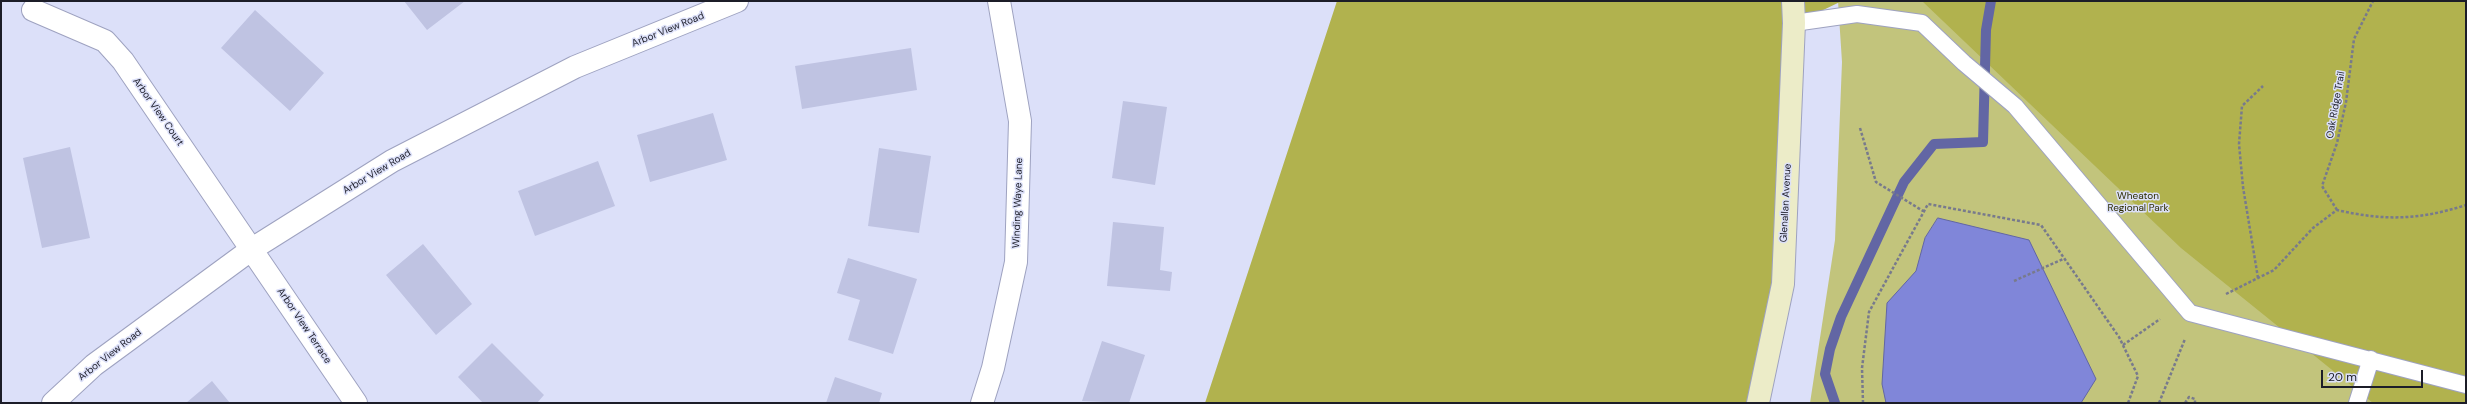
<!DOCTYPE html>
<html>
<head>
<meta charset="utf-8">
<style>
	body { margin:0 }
	#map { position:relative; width:2467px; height:404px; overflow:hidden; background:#dce0f9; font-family:"DM Sans",sans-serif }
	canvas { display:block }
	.frame { position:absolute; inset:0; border:2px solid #1c1d28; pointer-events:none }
	.scale { position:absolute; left:2321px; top:370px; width:102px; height:18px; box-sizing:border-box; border:2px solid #1c1d28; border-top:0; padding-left:5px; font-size:12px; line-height:14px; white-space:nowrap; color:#1c1d28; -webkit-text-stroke:3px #dce0f9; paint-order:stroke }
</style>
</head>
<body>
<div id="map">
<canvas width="2467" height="404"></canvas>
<div class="frame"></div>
<div class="scale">20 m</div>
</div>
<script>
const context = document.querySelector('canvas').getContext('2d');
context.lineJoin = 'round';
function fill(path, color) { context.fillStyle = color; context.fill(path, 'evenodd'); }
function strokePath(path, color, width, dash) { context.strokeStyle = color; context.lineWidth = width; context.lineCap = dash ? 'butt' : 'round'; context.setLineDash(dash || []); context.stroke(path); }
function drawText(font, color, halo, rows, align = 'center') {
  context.font = font + ' "DM Sans",sans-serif'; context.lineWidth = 3; context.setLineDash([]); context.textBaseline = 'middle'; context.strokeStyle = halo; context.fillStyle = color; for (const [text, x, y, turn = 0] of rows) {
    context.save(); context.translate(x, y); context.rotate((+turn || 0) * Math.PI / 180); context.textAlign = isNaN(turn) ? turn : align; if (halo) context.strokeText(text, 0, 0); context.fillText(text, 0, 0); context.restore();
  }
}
const green = new Path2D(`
	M 1838,1 L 2466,1 L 2466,403 L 1810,403 L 1835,240 L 1842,62 Z`);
const forest = new Path2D(`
	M 1337,1 L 1842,1 L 1794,24 L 1783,284 L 1753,403 L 1205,403 Z
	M 1922,1 L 2466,1 L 2466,403 L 2373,403 L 2181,248 Z`);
const water = new Path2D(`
	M 1938,218 L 2029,240 L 2096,379 L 2081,403 L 1886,403 L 1882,384 L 1887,303 L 1916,271 L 1925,238 Z`);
const stream = new Path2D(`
	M 1835,403 L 1825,374 L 1830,349 L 1841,317 L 1904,182 L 1934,144 L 1983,142 L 1986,30 L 1991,1`);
const building = new Path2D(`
	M 404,1 L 465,1 L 427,30 Z
	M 255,10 L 324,73 L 290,111 L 221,48 Z
	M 911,48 L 917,90 L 802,109 L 795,66 Z
	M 1123,101 L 1167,107 L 1155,185 L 1112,178 Z
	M 713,113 L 727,160 L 650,182 L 637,135 Z
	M 70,147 L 90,238 L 42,248 L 23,158 Z
	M 879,148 L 931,156 L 919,233 L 868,226 Z
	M 598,161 L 615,206 L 535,236 L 518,191 Z
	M 1113,222 L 1164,227 L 1160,270 L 1172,272 L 1170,291 L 1107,286 Z
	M 423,244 L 472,304 L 436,335 L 386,275 Z
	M 848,258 L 917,279 L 893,354 L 848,340 L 860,300 L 837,293 Z
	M 1102,341 L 1145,355 L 1129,403 L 1082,401 Z
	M 492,343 L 544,395 L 537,403 L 483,403 L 458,377 Z
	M 835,377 L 882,393 L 879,403 L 826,403 Z
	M 212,381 L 230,403 L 186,403 Z`);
const path = new Path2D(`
	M 1860,128 L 1876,182 L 1923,211
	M 2337,210 L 2322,186 L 2337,143 L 2346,102 L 2354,39 L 2373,1
	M 2258,278 L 2243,187 L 2239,144 L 2242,106 L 2263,86
	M 2014,281 L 2063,259
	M 2226,294 L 2274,270 L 2313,228 L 2337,210 C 2384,221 2420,220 2466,205
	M 2123,345 L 2160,319
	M 1863,403 L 1862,368 L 1869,312 L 1928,204 L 2041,225 L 2119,337 L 2138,376 L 2128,403
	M 2159,403 L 2185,339
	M 2185,403 L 2189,397 L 2195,399 L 2195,403`);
const lane = new Path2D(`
	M 1794,23 L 1857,14 L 1922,23 L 1964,63 L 2015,106 L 2190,313 L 2466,385
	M 2357,403 L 2371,359`);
const street = new Path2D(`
	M 33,10 L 105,41 L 123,61 L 356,403
	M 53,403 L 94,365 L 252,249 L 392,161 L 575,67 L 737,1
	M 982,403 L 993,368 L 1016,262 L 1020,121 L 999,1`);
const secondary = new Path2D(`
	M 1758,403 L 1783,284 L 1794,23 L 1793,1`);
const streetNames = [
	["Arbor View Road",668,30,-22],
	["Oak Ridge Trail",2336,105,-80],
	["Arbor View Court",158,112,55],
	["Arbor View Road",377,172,-31],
	["Winding Waye Lane",1018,203,-88],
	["Glenallan Avenue",1786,203,-87],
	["Arbor View Terrace",304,326,56],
	["Arbor View Road",110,355,-38]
];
const parkNames = [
	["Wheaton",2138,196],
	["Regional Park",2138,208]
];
fill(green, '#c2c47c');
fill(forest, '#b1b24e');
fill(water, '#8086d9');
strokePath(water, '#6266a4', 1);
strokePath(stream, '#6266a4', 10);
fill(building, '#bfc3e2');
strokePath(lane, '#9ea2c0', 18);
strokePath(street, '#9ea2c0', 24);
strokePath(secondary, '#9ea2c0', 24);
strokePath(path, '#787a8c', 2.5, [3, 2]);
strokePath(lane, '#fff', 16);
strokePath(street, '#fff', 22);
strokePath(secondary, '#ececc8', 22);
drawText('10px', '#1c1d28', '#dce0f9', streetNames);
drawText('10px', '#2e2e02', '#dce0f9', parkNames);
</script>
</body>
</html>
